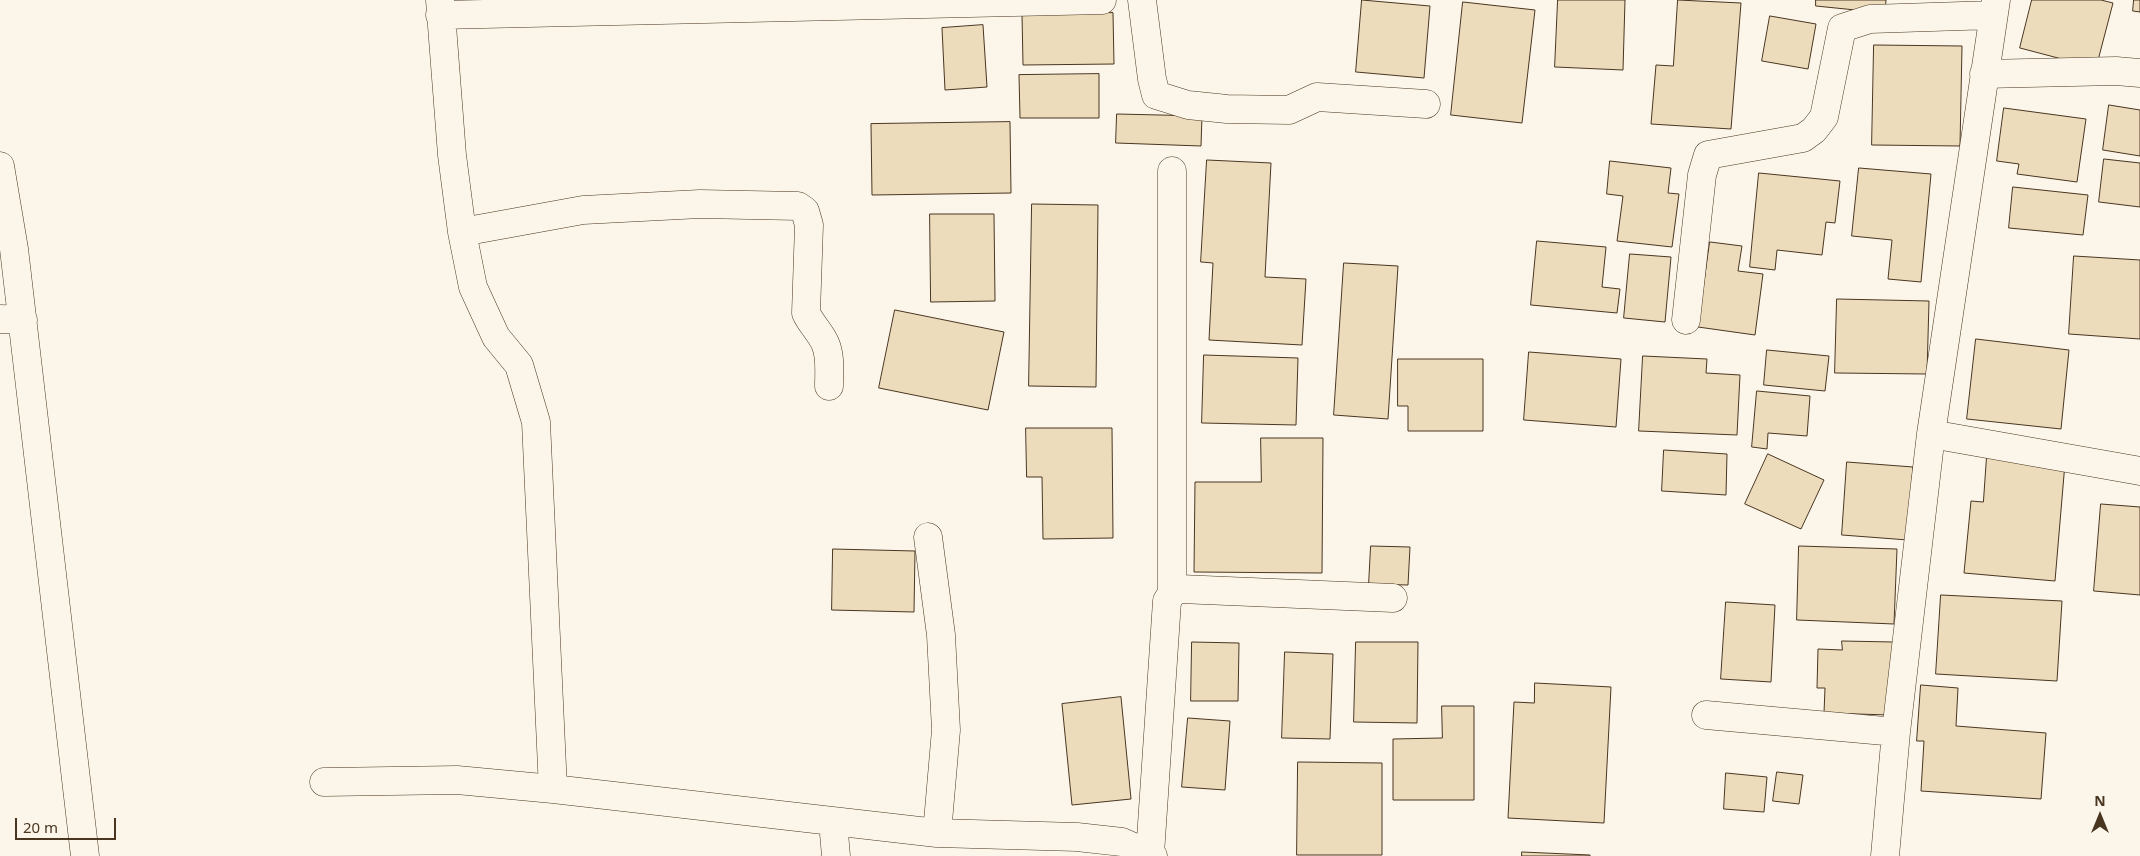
<!DOCTYPE html>
<html>
<head>
<meta charset="utf-8">
<style>
	body { margin:0 }
	#map { position:relative; width:2140px; height:856px; overflow:hidden; background:#fbf6e9; font-family:"Noto Sans",sans-serif }
	canvas { display:block }
	.north { position:absolute; left:2075px; top:791px; width:50px; height:50px; -webkit-text-stroke:4px #fbf6e9; paint-order:stroke; rotate:0deg; font-size:14px; font-weight:700; line-height:20px; text-align:center; color:#4a3520 }
	.north::after { content:''; display:block; margin:auto; width:18px; height:22px; background:#4a3520; clip-path:polygon(50% 0,100% 100%,50% 72%,0 100%) }
	.scale { position:absolute; left:15px; top:818px; width:101px; height:22px; box-sizing:border-box; border:2px solid #4a3520; border-top:0; padding-left:6px; font-size:15px; line-height:18px; white-space:nowrap; color:#4a3520; -webkit-text-stroke:4px #fbf6e9; paint-order:stroke }
</style>
</head>
<body>
<div id="map">
<canvas width="2140" height="856"></canvas>
<div class="north">N</div>
<div class="scale">20 m</div>
</div>
<script>
const context = document.querySelector('canvas').getContext('2d');
context.lineJoin = 'round';
function fill(path, color) { context.fillStyle = color; context.fill(path, 'evenodd'); }
function strokePath(path, color, width, dash) { context.strokeStyle = color; context.lineWidth = width; context.lineCap = dash ? 'butt' : 'round'; context.setLineDash(dash || []); context.stroke(path); }
const building = new Path2D(`
	M 1362,0 L 1430,6 L 1424,78 L 1356,72 Z
	M 1558,0 L 1625,0 L 1623,70 L 1555,67 Z
	M 1678,0 L 1741,3 L 1731,129 L 1651,124 L 1656,65 L 1673,66 Z
	M 1816,0 L 1886,0 L 1885,13 L 1816,6 Z
	M 2032,0 L 2101,0 L 2113,3 L 2096,68 L 2020,48 Z
	M 2134,0 L 2140,0 L 2140,12 L 2133,11 Z
	M 1463,2 L 1535,10 L 1522,123 L 1451,115 Z
	M 1113,13 L 1114,64 L 1023,65 L 1022,14 Z
	M 1770,16 L 1816,24 L 1808,69 L 1762,61 Z
	M 983,25 L 987,87 L 945,90 L 942,28 Z
	M 1874,45 L 1962,46 L 1960,146 L 1872,145 Z
	M 1099,74 L 1099,118 L 1020,118 L 1019,75 Z
	M 2109,105 L 2140,110 L 2140,156 L 2103,150 Z
	M 2004,108 L 2086,119 L 2077,182 L 2017,174 L 2019,164 L 1997,161 Z
	M 1117,114 L 1202,116 L 1201,146 L 1116,143 Z
	M 1010,122 L 1011,193 L 872,195 L 871,124 Z
	M 2104,159 L 2140,163 L 2140,207 L 2099,202 Z
	M 1207,160 L 1271,163 L 1265,277 L 1306,279 L 1302,345 L 1209,340 L 1213,263 L 1201,262 Z
	M 1610,161 L 1671,168 L 1668,193 L 1679,194 L 1672,247 L 1617,241 L 1623,196 L 1607,194 Z
	M 1859,168 L 1931,174 L 1921,282 L 1888,279 L 1892,240 L 1852,236 Z
	M 1759,173 L 1840,181 L 1835,223 L 1826,222 L 1822,255 L 1777,250 L 1775,270 L 1750,267 Z
	M 2013,187 L 2088,195 L 2083,235 L 2009,228 Z
	M 1032,204 L 1098,205 L 1096,387 L 1029,386 Z
	M 930,214 L 994,214 L 995,301 L 931,302 Z
	M 1537,241 L 1606,247 L 1602,287 L 1620,289 L 1617,313 L 1531,305 Z
	M 1710,242 L 1742,246 L 1738,271 L 1763,274 L 1755,335 L 1698,327 Z
	M 1630,254 L 1671,257 L 1665,322 L 1624,318 Z
	M 2074,256 L 2140,260 L 2140,339 L 2069,334 Z
	M 1344,263 L 1398,266 L 1388,419 L 1334,415 Z
	M 1837,299 L 1929,301 L 1927,374 L 1835,373 Z
	M 895,310 L 1004,332 L 988,410 L 879,388 Z
	M 1976,339 L 2069,350 L 2061,429 L 1967,419 Z
	M 1767,350 L 1829,356 L 1825,391 L 1764,385 Z
	M 1529,352 L 1621,359 L 1616,427 L 1524,420 Z
	M 1204,355 L 1298,358 L 1296,425 L 1202,423 Z
	M 1643,356 L 1707,359 L 1706,373 L 1740,375 L 1737,435 L 1639,431 Z
	M 1398,359 L 1483,359 L 1483,431 L 1408,431 L 1408,406 L 1398,406 Z
	M 1757,391 L 1810,396 L 1807,436 L 1768,433 L 1767,449 L 1752,447 Z
	M 1026,428 L 1112,428 L 1113,538 L 1043,539 L 1042,477 L 1027,477 Z
	M 1261,438 L 1323,438 L 1322,573 L 1194,572 L 1195,482 L 1261,482 Z
	M 1664,450 L 1727,454 L 1726,495 L 1662,491 Z
	M 1768,454 L 1824,480 L 1801,529 L 1745,504 Z
	M 1987,456 L 2065,463 L 2055,581 L 1964,573 L 1971,501 L 1983,502 Z
	M 1847,462 L 1913,467 L 1908,540 L 1842,535 Z
	M 2101,504 L 2140,507 L 2140,595 L 2094,591 Z
	M 1371,546 L 1410,547 L 1408,585 L 1369,584 Z
	M 1799,546 L 1897,549 L 1894,624 L 1797,620 Z
	M 833,549 L 915,551 L 914,612 L 832,610 Z
	M 1941,595 L 2062,601 L 2057,681 L 1936,674 Z
	M 1726,602 L 1775,605 L 1771,682 L 1721,679 Z
	M 1842,641 L 1893,642 L 1890,715 L 1824,713 L 1825,688 L 1817,688 L 1818,649 L 1842,650 Z
	M 1192,642 L 1239,643 L 1238,701 L 1191,701 Z
	M 1356,642 L 1418,642 L 1417,723 L 1354,722 Z
	M 1285,652 L 1333,654 L 1330,739 L 1282,738 Z
	M 1535,683 L 1611,687 L 1604,823 L 1508,818 L 1514,702 L 1534,703 Z
	M 1921,685 L 1958,688 L 1956,726 L 2046,733 L 2041,799 L 1921,791 L 1924,741 L 1917,741 Z
	M 1121,697 L 1131,799 L 1072,805 L 1062,704 Z
	M 1442,706 L 1474,706 L 1474,800 L 1393,800 L 1393,739 L 1442,738 Z
	M 1188,718 L 1230,721 L 1225,790 L 1182,787 Z
	M 1298,762 L 1382,763 L 1382,855 L 1297,855 Z
	M 1777,772 L 1803,775 L 1799,804 L 1773,801 Z
	M 1726,773 L 1767,777 L 1764,812 L 1724,809 Z
	M 1522,852 L 1590,855 L 1590,856 L 1522,856 Z`);
const minor = new Path2D(`
	M 440,0 L 452,155 L 462,232 L 473,287 L 496,337 L 519,365 L 536,422 L 553,789
	M 1142,0 L 1152,79 L 1156,95 L 1188,105 L 1227,109 L 1289,110 L 1317,97 L 1426,104
	M 440,15 L 1102,0
	M 1984,74 L 2116,71 L 2140,73
	M 0,166 L 14,249 L 85,856
	M 1172,171 L 1172,593
	M 462,232 L 583,210 L 700,204 L 798,206 L 805,211 L 809,225 L 806,313 C 811,324 820,332 825,343 C 831,356 829,372 829,386
	M 0,319 L 23,320
	M 1686,320 L 1702,175 L 1708,155 L 1803,138 L 1814,130 L 1824,117 L 1842,28 L 1870,19 L 1993,15
	M 1931,434 L 2140,471
	M 928,537 L 941,635 L 946,730 L 937,833
	M 1706,715 L 1896,732
	M 324,782 L 457,780 L 553,789 L 937,833 L 1077,837 L 1122,842 L 1153,856
	M 833,822 L 836,856
	M 1150,854 L 1167,601 L 1172,593 L 1180,589 L 1393,598
	M 1885,856 L 1896,732 L 1931,434 L 1996,0`);
fill(building, '#ecdcbc');
strokePath(building, '#4a3520', 1);
strokePath(minor, '#4a3520', 29);
strokePath(minor, '#fbf6e9', 28);
</script>
</body>
</html>
